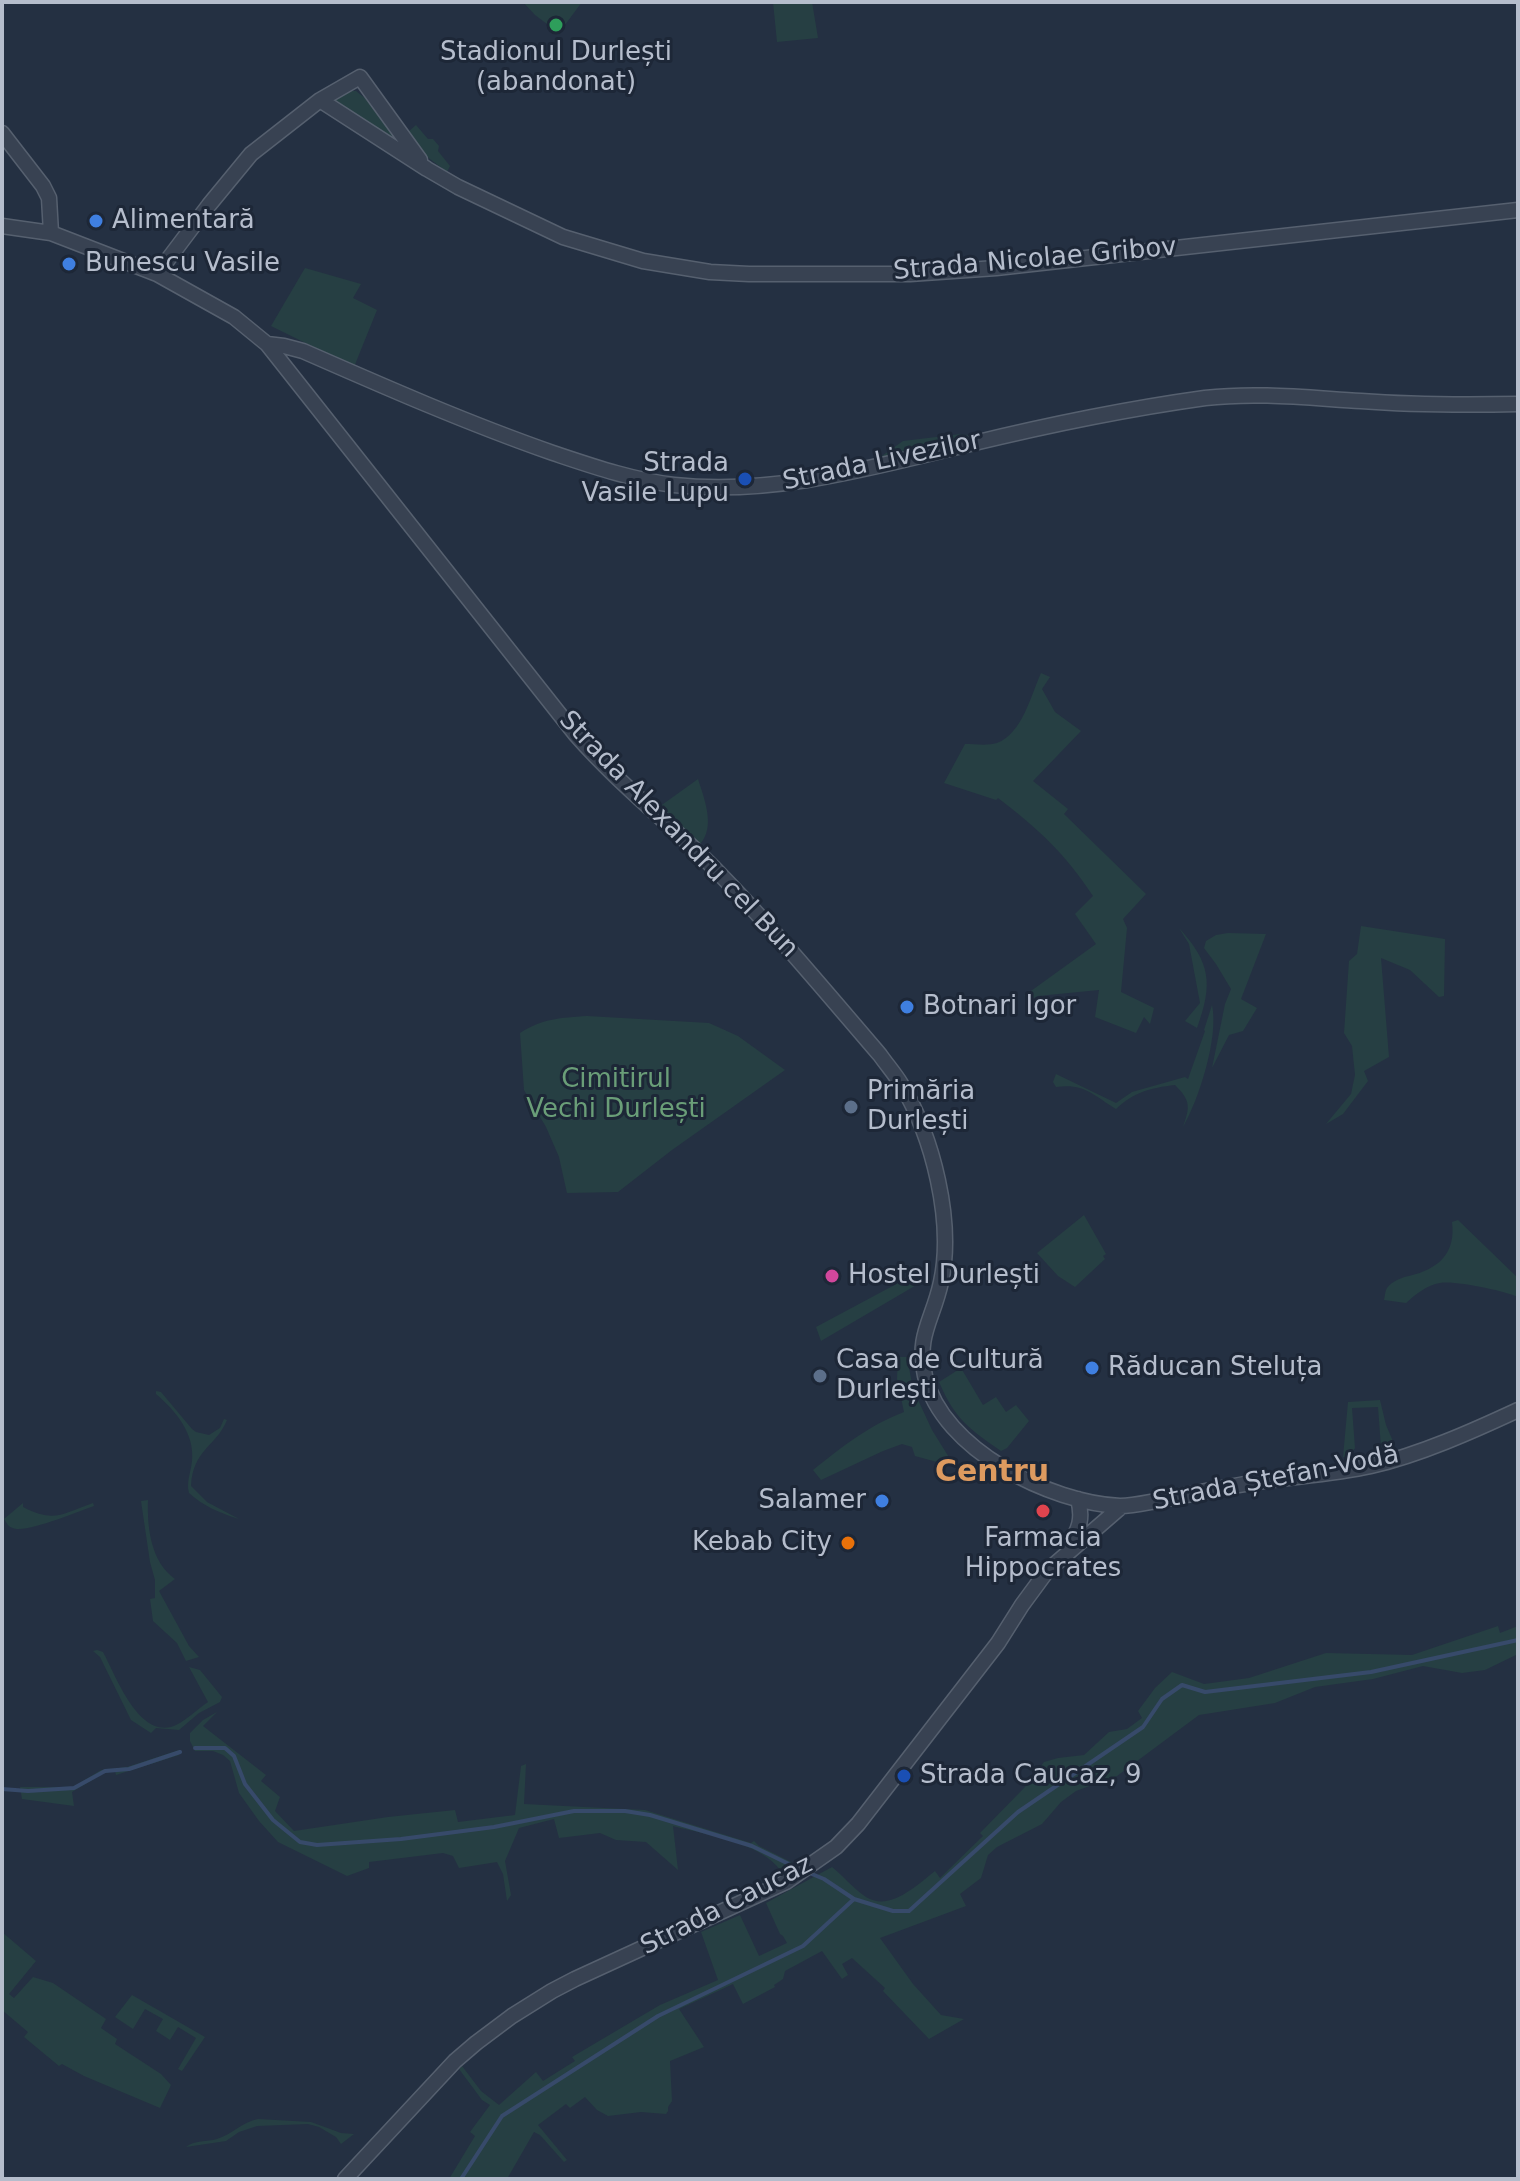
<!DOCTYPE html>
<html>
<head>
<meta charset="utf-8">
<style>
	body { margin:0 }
	#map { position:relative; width:1520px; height:2181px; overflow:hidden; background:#243042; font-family:"DejaVu Sans",sans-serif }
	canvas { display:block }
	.frame { position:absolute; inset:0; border:4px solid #b5bdcc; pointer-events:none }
</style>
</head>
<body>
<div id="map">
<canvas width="1520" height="2181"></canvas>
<div class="frame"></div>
</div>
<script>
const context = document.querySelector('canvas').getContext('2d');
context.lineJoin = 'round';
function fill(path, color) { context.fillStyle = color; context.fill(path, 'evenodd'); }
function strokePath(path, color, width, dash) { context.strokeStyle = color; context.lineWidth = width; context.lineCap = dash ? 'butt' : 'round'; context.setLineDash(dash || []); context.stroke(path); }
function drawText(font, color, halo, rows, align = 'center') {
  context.font = font + ' "DejaVu Sans",sans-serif'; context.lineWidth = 6; context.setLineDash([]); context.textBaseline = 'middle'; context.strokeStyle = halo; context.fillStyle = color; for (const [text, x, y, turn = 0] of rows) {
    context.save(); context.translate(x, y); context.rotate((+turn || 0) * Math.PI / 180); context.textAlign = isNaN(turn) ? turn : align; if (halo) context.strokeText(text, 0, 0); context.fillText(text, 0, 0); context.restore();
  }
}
const green = new Path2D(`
	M 523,2 L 582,2 L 559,33 L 535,15 Z
	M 773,2 L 812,2 L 818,38 L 777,42 Z
	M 343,91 L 356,91 L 370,102 L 402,141 L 398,145 L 336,101 L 335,97 Z
	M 416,125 L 428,139 L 433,139 L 439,146 L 438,151 L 450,166 L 447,172 L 422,153 L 408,132 Z
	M 305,268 L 361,284 L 353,298 L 377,310 L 354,367 L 271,326 Z
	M 961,434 L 973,436 L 872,463 L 903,441 Z
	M 1041,673 L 1050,677 L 1042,689 L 1055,712 L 1081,731 L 1033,781 L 1068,809 L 1064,814 L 1146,894 L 1123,919 L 1127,928 L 1121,992 L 1154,1008 L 1150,1024 L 1144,1017 L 1136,1033 L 1095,1017 L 1099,990 L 1038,996 L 1032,999 L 1024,996 L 1096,944 L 1075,914 L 1093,896 C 1065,853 1038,829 998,798 L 996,800 L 944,783 L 965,744 C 975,744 987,746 997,743 C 1022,734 1031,695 1041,673 Z
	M 698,779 C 704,798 716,827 700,844 L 659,807 Z
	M 1361,926 L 1445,939 L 1444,996 L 1439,997 L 1410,970 L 1381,958 L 1389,1057 L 1364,1071 L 1368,1081 L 1343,1114 L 1326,1124 L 1351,1094 L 1355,1075 L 1352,1046 L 1344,1033 L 1349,961 L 1357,954 Z
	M 1179,928 C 1211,963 1213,984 1197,1028 L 1185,1021 L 1200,1003 L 1189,944 Z
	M 1228,933 L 1266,934 L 1241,999 L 1257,1008 L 1243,1031 L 1229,1035 L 1212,1068 L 1225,1004 L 1231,989 L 1216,964 L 1204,948 L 1206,941 L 1216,935 Z
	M 1212,1005 C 1219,1037 1199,1099 1183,1127 C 1190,1107 1191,1101 1175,1085 C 1150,1088 1134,1092 1116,1109 C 1093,1095 1084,1083 1056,1087 L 1053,1082 L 1056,1074 L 1116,1103 L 1132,1092 L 1185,1077 L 1188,1079 L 1205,1031 L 1204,1030 Z
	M 587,1016 L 709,1023 L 738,1036 L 785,1070 L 672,1150 L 618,1192 L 567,1193 L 559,1157 L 546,1127 L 524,1090 L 520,1033 C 544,1018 560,1018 587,1016 Z
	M 1084,1215 L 1106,1254 L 1103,1256 L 1105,1259 L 1075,1287 L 1058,1276 L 1037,1253 Z
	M 1458,1220 L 1518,1278 L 1518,1297 C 1505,1291 1454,1280 1440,1283 C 1427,1285 1416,1294 1406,1303 L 1384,1300 C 1385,1296 1385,1291 1387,1288 C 1392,1281 1403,1277 1409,1276 C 1439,1269 1456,1253 1452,1222 Z
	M 930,1266 L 930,1277 L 821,1341 L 816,1327 Z
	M 898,1357 L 907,1357 L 913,1389 L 932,1430 L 955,1467 L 915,1456 L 912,1447 L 902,1444 L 883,1451 L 821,1480 L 813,1470 C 843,1446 868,1426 904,1412 L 897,1379 Z
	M 961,1368 L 983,1405 L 996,1397 L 1006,1412 L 1016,1405 L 1029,1421 L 1007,1448 L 1001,1451 C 968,1428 955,1419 939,1382 Z
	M 156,1391 L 161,1392 L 192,1429 L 196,1432 L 209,1435 L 220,1428 L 224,1419 L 227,1420 C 216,1447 193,1449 191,1486 L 207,1502 L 239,1519 C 220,1513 203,1506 189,1493 C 186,1482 191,1472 192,1461 C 195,1434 176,1411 156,1394 Z
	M 1380,1400 L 1386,1425 L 1395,1446 L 1387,1449 L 1381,1447 L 1378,1407 L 1352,1408 L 1355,1448 L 1348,1457 L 1343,1457 L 1348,1402 Z
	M 148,1500 C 147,1528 151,1562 175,1579 L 159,1591 L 189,1646 L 199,1657 L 186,1661 L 177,1643 L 153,1621 L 150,1599 L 155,1598 L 155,1580 L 150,1562 L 141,1501 Z
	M 23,1503 L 23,1507 C 54,1523 62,1514 93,1503 L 94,1506 C 79,1511 25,1534 13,1528 C 8,1527 7,1523 4,1519 Z
	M 1498,1626 L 1500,1633 L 1518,1626 L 1518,1654 L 1485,1670 L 1462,1673 L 1423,1666 L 1373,1679 L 1315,1687 L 1275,1703 L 1199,1715 L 1117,1776 L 1076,1791 L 1061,1802 L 1042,1824 L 997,1847 L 988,1855 L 981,1878 L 960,1894 L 966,1906 L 880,1938 L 913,1984 L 941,2015 L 964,2019 L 929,2039 L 883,1991 L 885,1988 L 852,1958 L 842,1964 L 848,1975 L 842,1979 L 822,1951 L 785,1971 L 783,1979 L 774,1985 L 775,1987 L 743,2004 L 733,1984 L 679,2009 L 704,2047 L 670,2061 L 672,2101 L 668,2107 L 668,2111 L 666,2114 L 641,2112 L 608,2116 L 597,2110 L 585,2097 L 570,2108 L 566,2104 L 538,2125 L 567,2160 L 564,2162 L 540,2135 L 534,2132 L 507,2179 L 449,2179 L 475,2136 L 470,2132 L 490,2105 L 482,2100 L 459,2069 L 462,2066 L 481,2091 L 499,2105 L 536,2072 L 543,2081 L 575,2061 L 572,2057 L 660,2005 L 718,1980 L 701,1932 L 740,1915 L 759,1956 L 787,1943 L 783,1936 L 780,1934 L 766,1903 L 832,1867 C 843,1876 854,1889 866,1897 C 890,1912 917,1885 935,1871 L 940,1878 L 983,1836 L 980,1833 L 1025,1787 L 1044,1762 L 1058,1758 L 1084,1755 L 1109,1732 L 1127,1729 L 1142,1718 L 1138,1711 L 1155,1688 L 1172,1672 L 1204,1684 L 1249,1678 L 1326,1653 L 1412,1655 Z
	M 97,1650 L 103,1652 C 116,1676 137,1735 171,1727 C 183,1724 197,1709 208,1702 L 189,1667 L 200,1670 L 222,1697 L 220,1702 L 199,1713 L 179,1730 L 156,1728 L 151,1733 L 131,1720 L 100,1657 L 93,1651 Z
	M 217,1712 L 203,1726 L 266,1775 L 261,1781 L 280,1797 L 275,1811 L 294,1831 L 388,1817 L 455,1810 L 458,1822 L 515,1815 L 521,1766 L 526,1764 L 524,1804 L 645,1810 L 751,1843 L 754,1841 L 759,1846 L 793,1863 L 781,1871 C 760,1842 707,1835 673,1826 L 678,1870 L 646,1842 L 616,1840 L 600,1833 L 559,1838 L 554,1819 L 519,1828 L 505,1861 L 511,1895 L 507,1901 L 503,1874 L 497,1862 L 459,1868 L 453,1856 L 443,1853 L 369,1862 L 369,1868 L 347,1876 L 278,1842 L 259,1821 L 239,1793 L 230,1761 L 223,1755 L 213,1751 L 195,1751 L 190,1741 L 190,1733 L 203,1720 Z
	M 179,1750 L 179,1755 L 116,1775 L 115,1771 L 104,1773 L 72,1792 L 74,1806 L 22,1799 L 20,1787 L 73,1787 L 101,1770 L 127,1767 Z
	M 2,1932 L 36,1961 L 9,1994 L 14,1998 L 33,1977 L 53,1983 L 106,2019 L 101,2028 L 117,2039 L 115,2044 L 161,2074 L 171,2085 L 160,2108 L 84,2076 L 62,2064 L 59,2066 L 24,2037 L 28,2032 L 2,2010 Z
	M 132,1995 L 205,2037 L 182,2071 L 178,2069 L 196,2038 L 178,2027 L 170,2040 L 156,2031 L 163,2019 L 145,2009 L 133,2029 L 115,2017 Z
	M 258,2119 L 311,2122 L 341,2133 L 354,2134 L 341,2144 L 336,2137 L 319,2127 L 308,2124 L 257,2126 L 239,2132 L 226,2141 L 186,2147 C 194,2140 207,2142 217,2139 C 233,2134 242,2122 258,2119 Z`);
const stream = new Path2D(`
	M 195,1748 L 225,1748 L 234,1756 L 245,1784 L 273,1820 L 300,1842 L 317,1845 L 401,1839 L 494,1827 L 574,1811 L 625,1811 L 650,1815 L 752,1846 L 799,1869
	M 2,1789 L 28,1791 L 74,1788 L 105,1771 L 129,1769 L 180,1752
	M 807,1872 L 824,1879 L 854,1899
	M 461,2179 L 502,2116 L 658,2016 L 803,1946 L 854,1899 L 893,1911 L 909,1911 L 1018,1812 L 1143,1727 L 1162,1699 L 1182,1685 L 1205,1692 L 1371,1672 L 1518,1640`);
const minor = new Path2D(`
	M 320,100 L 427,169 L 458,187 L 563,237 L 643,261 L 710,272 L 749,274 L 910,274 L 996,268 L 1518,210
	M 2,133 L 43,186 L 49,198 L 51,233
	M 2,226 L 51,233 L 157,274 L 234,317 L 267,344 L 576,735 C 618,783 668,822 713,867 C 772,927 825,991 880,1055 C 887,1065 895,1074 901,1084 C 933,1137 954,1221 941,1282 C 933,1320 916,1335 925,1376 C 942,1450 1051,1503 1120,1506 C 1134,1506 1149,1502 1162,1500 C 1186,1495 1210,1490 1234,1486 C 1279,1477 1326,1476 1371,1466 C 1419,1455 1473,1431 1518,1410
	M 157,274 L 209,205 L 251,154 L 320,100 L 360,77 L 420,160
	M 267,344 L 284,346 L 303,351 C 385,387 467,423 553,453 C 592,466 632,480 674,485 C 774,496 874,467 970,444 C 1048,425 1126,409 1205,398 C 1257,392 1309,398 1361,401 C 1413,405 1466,405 1518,404
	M 1068,1546 C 1080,1529 1083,1518 1078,1499
	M 345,2179 L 455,2061 L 476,2043 L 512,2016 L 552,1991 L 575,1979 L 786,1882 L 836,1847 L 858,1824 L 998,1643 L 1022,1605 L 1047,1571 L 1122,1506`);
const markers = [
	[556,25,8,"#2e9e5b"],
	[96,221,8,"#3f7fe0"],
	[69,264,8,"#3f7fe0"],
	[745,479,8,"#1a4fb4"],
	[907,1007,8,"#3f7fe0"],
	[851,1107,8,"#5c6f8a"],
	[832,1276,8,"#d1479c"],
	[1092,1368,8,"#3f7fe0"],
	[820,1376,8,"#5c6f8a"],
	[882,1501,8,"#3f7fe0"],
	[1043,1511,8,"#e0444e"],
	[848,1543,8,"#e8710a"],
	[904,1776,8,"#1a4fb4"]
];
const poiNames = [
	["Stadionul Durlești",556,53,"center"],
	["(abandonat)",556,83,"center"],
	["Alimentară",112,221],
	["Bunescu Vasile",85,264],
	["Strada",729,464,"right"],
	["Vasile Lupu",729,494,"right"],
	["Botnari Igor",923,1007],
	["Primăria",867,1092],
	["Durlești",867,1122],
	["Hostel Durlești",848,1276],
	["Casa de Cultură",836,1361],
	["Durlești",836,1391],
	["Răducan Steluța",1108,1368],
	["Salamer",866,1501,"right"],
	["Farmacia",1043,1539,"center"],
	["Hippocrates",1043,1569,"center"],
	["Kebab City",832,1543,"right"],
	["Strada Caucaz, 9",920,1776]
];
const streetNames = [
	["Strada Nicolae Gribov",1035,260,-5],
	["Strada Livezilor",882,462,-12],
	["Strada Alexandru cel Bun",678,835,46],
	["Strada Ștefan-Vodă",1276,1479,-11],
	["Strada Caucaz",727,1906,-27]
];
const parkNames = [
	["Cimitirul",616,1080],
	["Vechi Durlești",616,1110]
];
const quarterNames = [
	["Centru",992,1473]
];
fill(green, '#263f43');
strokePath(stream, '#374a6a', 4);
strokePath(minor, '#56606f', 17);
strokePath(minor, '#384252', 14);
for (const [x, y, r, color] of markers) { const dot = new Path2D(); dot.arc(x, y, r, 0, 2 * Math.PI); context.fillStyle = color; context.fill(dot); strokePath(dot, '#1d2737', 3); }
drawText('26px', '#b5bdcc', '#1d2737', poiNames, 'left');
drawText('26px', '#b5bdcc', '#1d2737', streetNames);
drawText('26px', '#6a9e78', '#1d2737', parkNames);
drawText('bold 30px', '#dd9a5f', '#1d2737', quarterNames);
</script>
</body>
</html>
